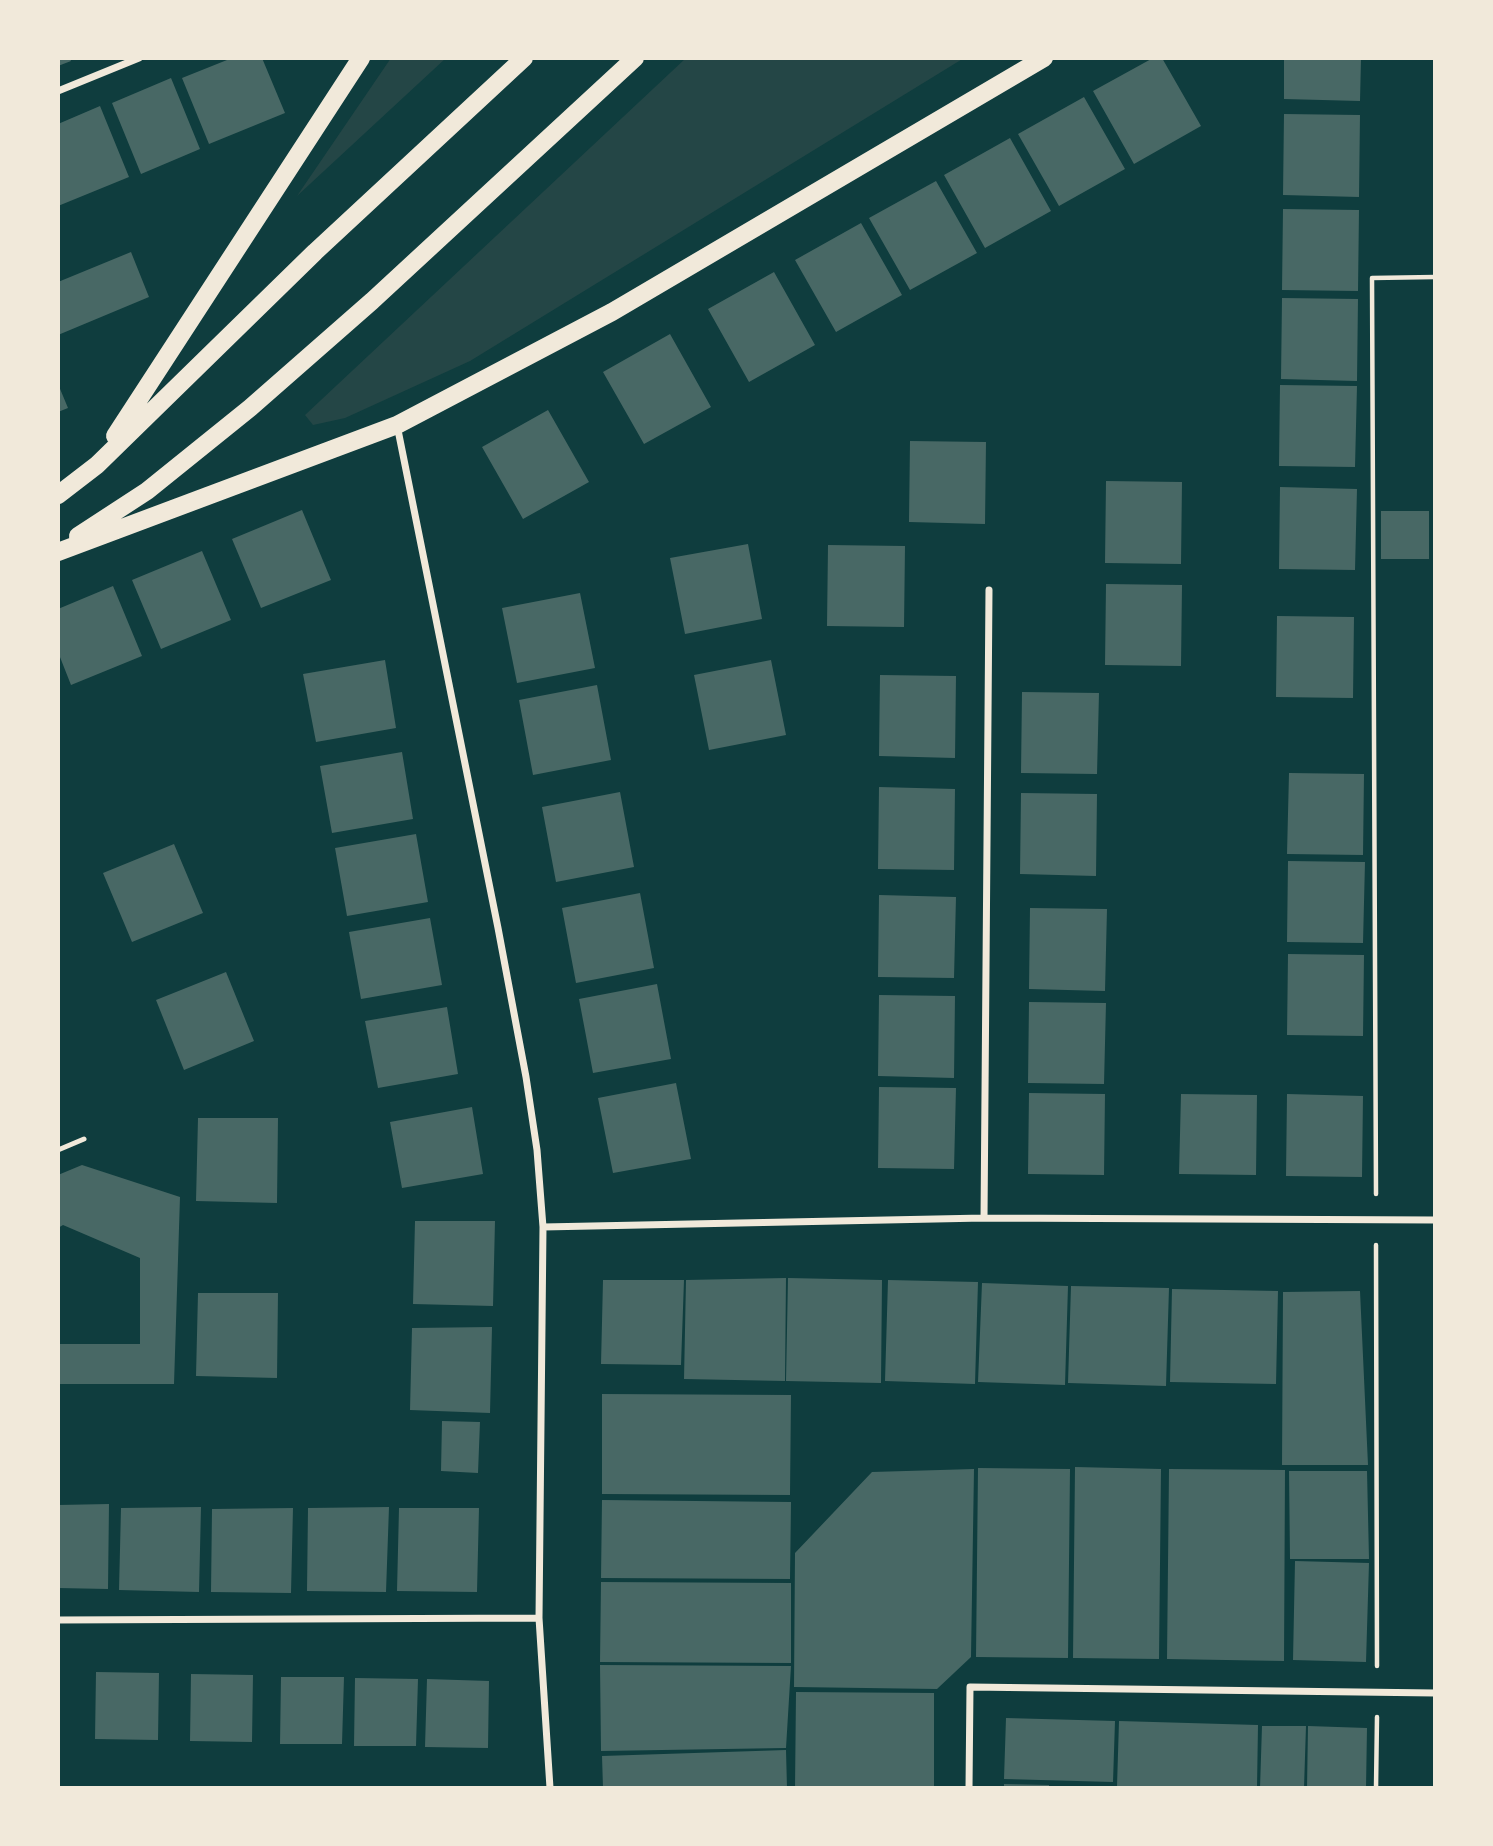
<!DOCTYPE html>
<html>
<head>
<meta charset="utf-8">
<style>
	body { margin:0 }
	#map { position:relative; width:1493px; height:1846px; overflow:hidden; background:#0f3d3e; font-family:Arial,sans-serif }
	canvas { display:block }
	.frame { position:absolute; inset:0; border:60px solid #f1e9da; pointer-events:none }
</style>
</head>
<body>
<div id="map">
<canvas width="1493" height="1846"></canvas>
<div class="frame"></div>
</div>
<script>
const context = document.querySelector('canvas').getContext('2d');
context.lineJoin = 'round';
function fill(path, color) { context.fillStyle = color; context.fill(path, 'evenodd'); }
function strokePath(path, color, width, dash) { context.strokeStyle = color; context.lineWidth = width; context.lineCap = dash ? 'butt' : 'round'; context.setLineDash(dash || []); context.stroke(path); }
const green = new Path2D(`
	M 391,58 L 446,58 L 297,196 Z
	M 686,58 L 964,58 L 470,361 L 345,418 L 313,425 L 305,415 Z`);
const building = new Path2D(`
	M 58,58 L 70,58 L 71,61 L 58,66 Z
	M 232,58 L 262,58 L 285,113 L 209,144 L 182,78 Z
	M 1153,58 L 1162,58 L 1201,126 L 1134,164 L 1093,91 Z
	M 1284,58 L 1361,58 L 1360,101 L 1284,99 Z
	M 171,78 L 200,149 L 141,174 L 112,103 Z
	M 1084,97 L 1125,169 L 1059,206 L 1018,134 Z
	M 100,106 L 129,177 L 58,206 L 58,124 Z
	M 1284,114 L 1360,115 L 1359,197 L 1283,195 Z
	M 1010,138 L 1051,211 L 985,248 L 944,175 Z
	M 936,181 L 977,253 L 910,290 L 869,218 Z
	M 1283,209 L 1359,210 L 1358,291 L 1282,290 Z
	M 861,223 L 902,295 L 836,332 L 795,260 Z
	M 131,252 L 149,297 L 58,335 L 58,282 Z
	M 774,272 L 815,345 L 749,382 L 708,309 Z
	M 1282,298 L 1358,299 L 1357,381 L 1281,379 Z
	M 670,334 L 711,407 L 644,444 L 603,372 Z
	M 58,384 L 68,408 L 58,412 Z
	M 1280,385 L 1357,386 L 1355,467 L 1279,466 Z
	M 548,410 L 589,482 L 523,519 L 482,447 Z
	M 910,441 L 986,442 L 985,524 L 909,522 Z
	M 1106,481 L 1182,482 L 1181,564 L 1105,563 Z
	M 1280,487 L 1357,489 L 1355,570 L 1279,569 Z
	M 302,510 L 331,580 L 261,608 L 232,539 Z
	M 1381,511 L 1429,511 L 1429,559 L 1381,559 Z
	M 748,544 L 762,619 L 685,634 L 670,558 Z
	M 828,545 L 905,546 L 904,627 L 827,626 Z
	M 202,551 L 231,620 L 161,649 L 132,580 Z
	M 1106,584 L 1182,585 L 1181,666 L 1105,665 Z
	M 113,586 L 142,656 L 71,685 L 58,652 L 58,609 Z
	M 580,593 L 595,668 L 517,683 L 502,608 Z
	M 1277,616 L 1354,617 L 1353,698 L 1276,697 Z
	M 385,660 L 396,728 L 316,742 L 303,674 Z
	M 771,660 L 786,735 L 709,750 L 694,675 Z
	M 880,675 L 956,676 L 955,758 L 879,756 Z
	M 597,685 L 611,760 L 533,775 L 519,700 Z
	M 1022,692 L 1099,693 L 1097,774 L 1021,773 Z
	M 402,752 L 413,819 L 332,833 L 320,766 Z
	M 1289,773 L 1364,774 L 1363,855 L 1287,854 Z
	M 879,787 L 955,789 L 954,870 L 878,869 Z
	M 620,792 L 634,867 L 556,882 L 542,807 Z
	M 1021,793 L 1097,794 L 1096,876 L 1020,874 Z
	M 416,834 L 428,902 L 347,916 L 335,848 Z
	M 174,844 L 203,913 L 132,942 L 103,873 Z
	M 1288,861 L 1365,862 L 1363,943 L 1287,942 Z
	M 640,893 L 654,968 L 576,983 L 562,908 Z
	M 879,895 L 956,897 L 954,978 L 878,977 Z
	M 1030,908 L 1107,909 L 1105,991 L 1029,989 Z
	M 430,918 L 442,985 L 361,999 L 349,932 Z
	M 1288,954 L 1364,955 L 1363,1036 L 1287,1035 Z
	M 226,972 L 254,1041 L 184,1070 L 156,1000 Z
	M 657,984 L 671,1059 L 593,1073 L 579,999 Z
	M 879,995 L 955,996 L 954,1078 L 878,1076 Z
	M 1029,1002 L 1106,1003 L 1104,1084 L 1028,1083 Z
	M 447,1007 L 458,1074 L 378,1088 L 365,1021 Z
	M 676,1083 L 691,1159 L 613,1173 L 598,1098 Z
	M 879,1087 L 956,1088 L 954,1169 L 878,1168 Z
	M 1029,1093 L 1105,1094 L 1104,1175 L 1028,1174 Z
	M 1181,1094 L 1257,1095 L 1256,1175 L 1179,1174 Z
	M 1287,1094 L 1363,1096 L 1362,1177 L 1286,1176 Z
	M 472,1107 L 483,1174 L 402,1188 L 390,1122 Z
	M 198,1118 L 278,1118 L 277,1203 L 196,1201 Z
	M 82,1165 L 180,1197 L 174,1384 L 58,1384 L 58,1344 L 140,1344 L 140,1258 L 63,1225 L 58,1228 L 58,1175 Z
	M 415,1221 L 495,1221 L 493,1306 L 413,1304 Z
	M 786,1278 L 785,1381 L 684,1379 L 686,1280 Z
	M 788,1278 L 882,1280 L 881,1383 L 786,1381 Z
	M 603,1280 L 684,1280 L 681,1365 L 601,1364 Z
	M 888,1280 L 978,1282 L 975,1384 L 885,1381 Z
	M 982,1283 L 1068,1286 L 1065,1385 L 978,1382 Z
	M 1071,1286 L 1169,1288 L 1166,1386 L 1068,1383 Z
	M 1172,1289 L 1278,1291 L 1276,1384 L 1170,1382 Z
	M 1360,1291 L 1368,1465 L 1282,1465 L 1283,1292 Z
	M 198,1293 L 278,1293 L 277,1378 L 196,1376 Z
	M 492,1327 L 490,1413 L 410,1410 L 412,1328 Z
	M 602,1394 L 791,1395 L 790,1495 L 602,1494 Z
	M 442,1421 L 480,1422 L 478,1473 L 441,1471 Z
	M 1075,1467 L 1161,1469 L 1159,1659 L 1073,1658 Z
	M 978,1468 L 1070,1469 L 1068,1658 L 976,1657 Z
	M 974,1469 L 971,1657 L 937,1689 L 794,1687 L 795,1553 L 872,1472 Z
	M 1169,1469 L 1285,1470 L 1284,1661 L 1167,1659 Z
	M 1289,1471 L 1367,1471 L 1369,1559 L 1290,1559 Z
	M 602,1500 L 791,1502 L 790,1579 L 601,1578 Z
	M 109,1504 L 108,1589 L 58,1588 L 58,1505 Z
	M 201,1507 L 199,1592 L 119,1590 L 121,1508 Z
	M 389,1507 L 386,1592 L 307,1591 L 308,1508 Z
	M 293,1508 L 291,1593 L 211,1592 L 212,1509 Z
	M 399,1508 L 479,1508 L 477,1592 L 397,1591 Z
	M 1295,1561 L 1369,1563 L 1366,1662 L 1293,1660 Z
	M 601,1582 L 791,1583 L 791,1663 L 600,1662 Z
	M 600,1665 L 791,1666 L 786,1748 L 601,1751 Z
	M 96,1672 L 159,1673 L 158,1740 L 95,1739 Z
	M 191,1674 L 253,1675 L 252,1742 L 190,1741 Z
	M 281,1677 L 344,1677 L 342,1744 L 280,1744 Z
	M 355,1678 L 418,1679 L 416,1746 L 354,1746 Z
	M 427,1679 L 489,1681 L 488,1748 L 425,1747 Z
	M 796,1692 L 934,1693 L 934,1788 L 795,1788 Z
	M 1006,1718 L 1115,1721 L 1113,1782 L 1004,1779 Z
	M 1119,1721 L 1258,1725 L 1257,1788 L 1117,1786 Z
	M 1262,1726 L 1306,1726 L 1304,1788 L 1260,1788 Z
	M 1308,1726 L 1367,1728 L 1366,1788 L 1307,1788 Z
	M 786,1750 L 787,1788 L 603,1788 L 602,1756 Z
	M 1004,1784 L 1049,1785 L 1049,1788 L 1004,1788 Z`);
const path = new Path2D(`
	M 1376,1194 L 1372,278 L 1435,277
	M 1376,1245 L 1377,1666
	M 1376,1788 L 1377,1717`);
const service = new Path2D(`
	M 58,1150 L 84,1139`);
const minor = new Path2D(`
	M 58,91 L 139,58
	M 397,425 L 498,928 L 526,1077 L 537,1150 L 543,1227 L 539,1618 L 550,1788
	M 984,1218 L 989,590
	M 543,1227 L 984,1218 L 1435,1220
	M 58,1620 L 539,1618
	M 969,1788 L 970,1687 L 1435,1693`);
const primary = new Path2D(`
	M 115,436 L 361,58
	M 58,495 L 97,465 L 315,252 L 524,58
	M 78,536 L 147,491 L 250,408 L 372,301 L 635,58
	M 58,552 L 397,425 L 612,312 L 1044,58`);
fill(green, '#244646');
fill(building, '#486865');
strokePath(path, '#f1e9da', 4.5);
strokePath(service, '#f1e9da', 5);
strokePath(minor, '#f1e9da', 7);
strokePath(primary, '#f1e9da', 18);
</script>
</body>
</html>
